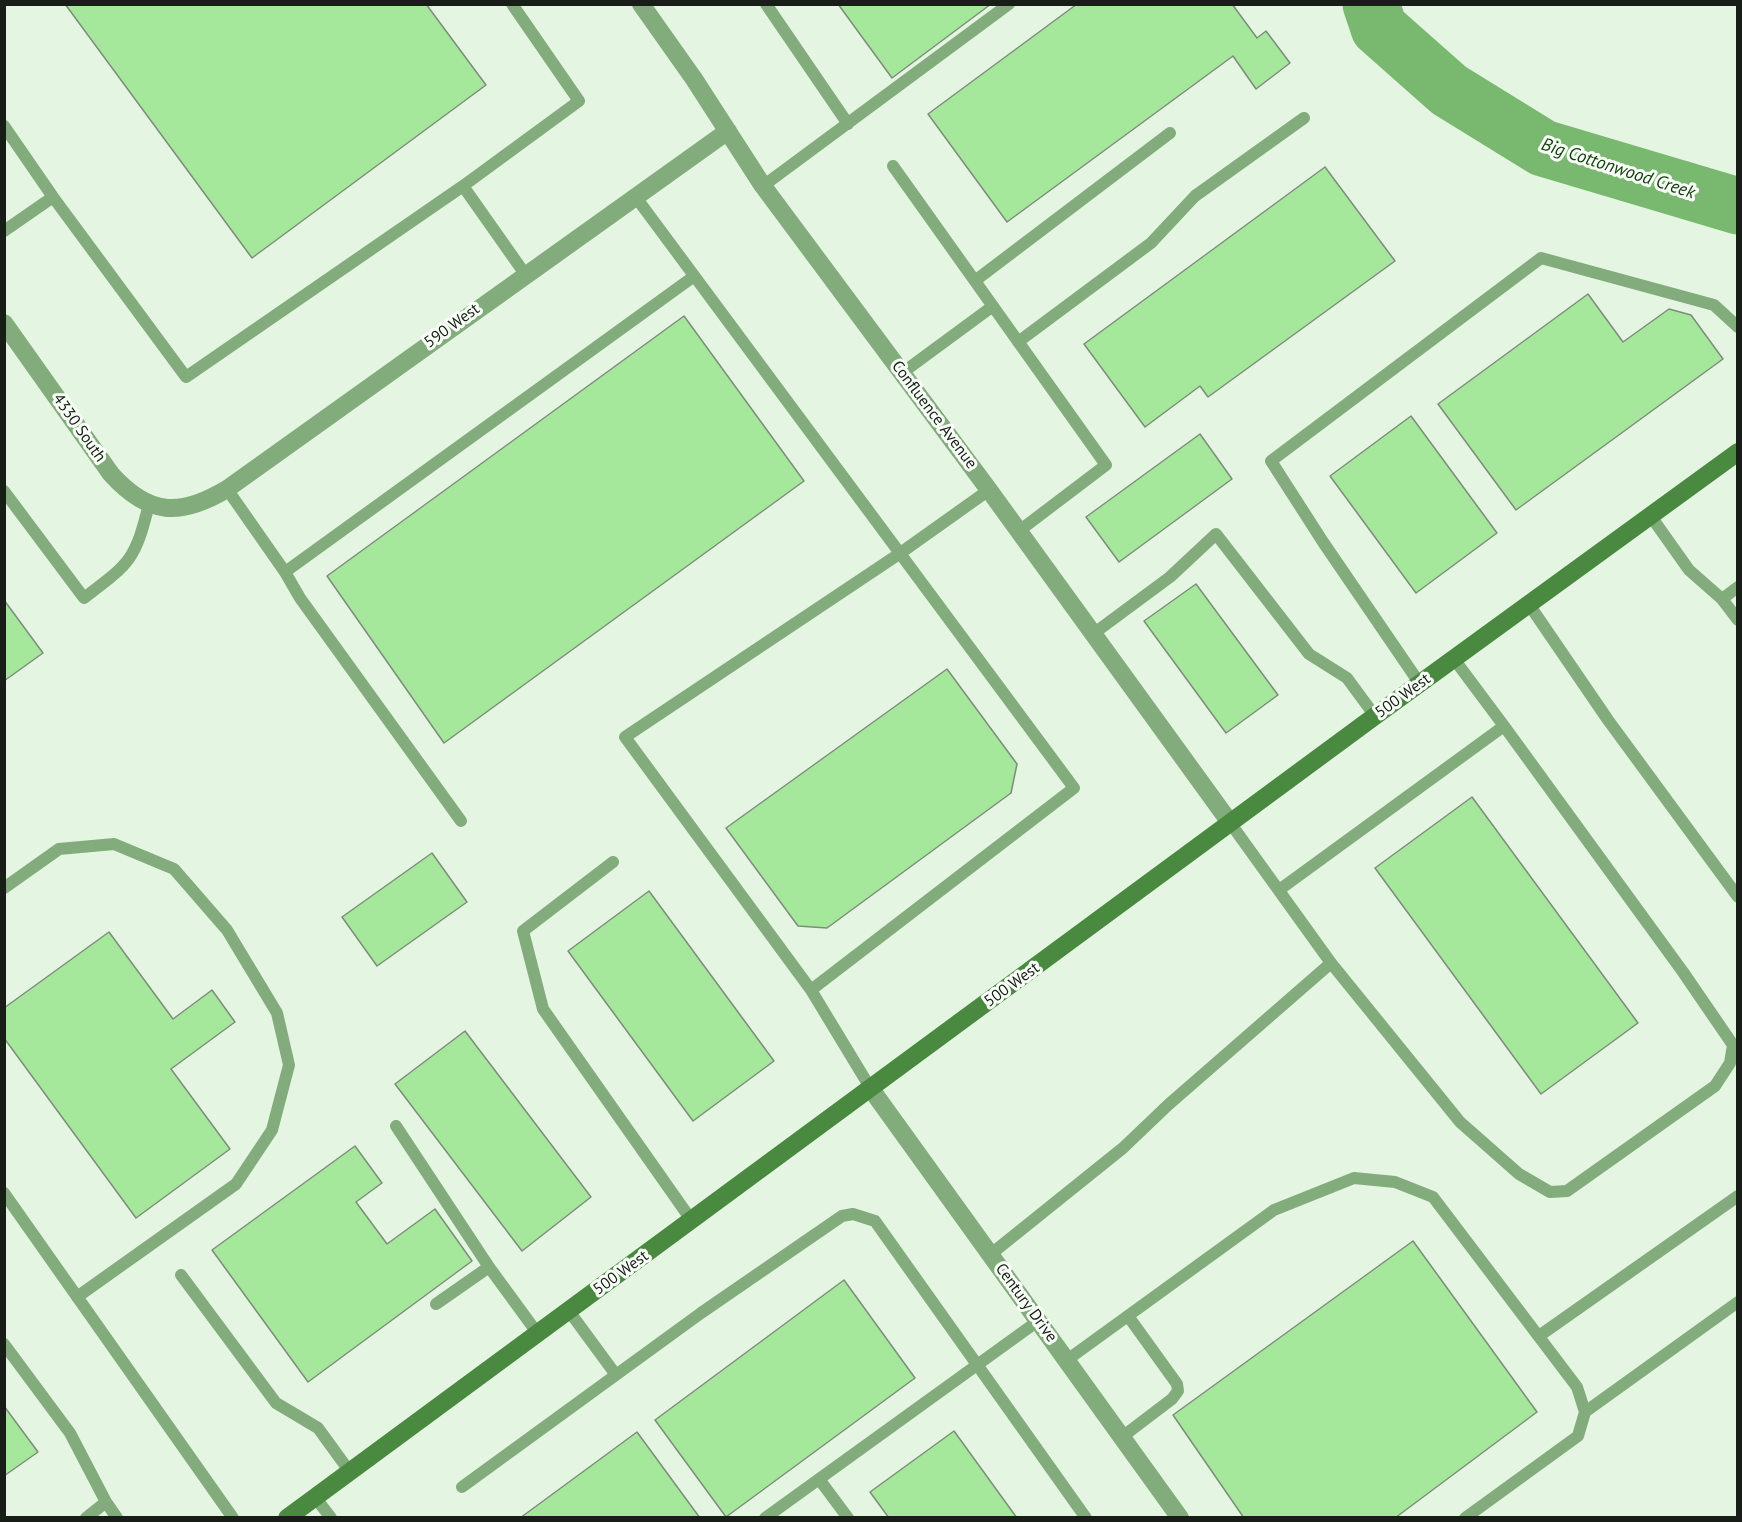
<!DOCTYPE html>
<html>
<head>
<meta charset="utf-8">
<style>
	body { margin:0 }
	#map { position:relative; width:1742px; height:1522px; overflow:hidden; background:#e4f5e1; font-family:"PT Sans",sans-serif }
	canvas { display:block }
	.frame { position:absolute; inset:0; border:6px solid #181e17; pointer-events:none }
</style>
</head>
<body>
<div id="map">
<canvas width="1742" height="1522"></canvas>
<div class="frame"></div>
</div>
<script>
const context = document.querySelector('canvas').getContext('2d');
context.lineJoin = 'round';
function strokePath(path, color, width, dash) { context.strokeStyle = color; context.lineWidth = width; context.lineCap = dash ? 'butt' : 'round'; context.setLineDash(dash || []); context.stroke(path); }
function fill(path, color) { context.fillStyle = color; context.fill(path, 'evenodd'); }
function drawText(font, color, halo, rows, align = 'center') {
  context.font = font + ' "PT Sans",sans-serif'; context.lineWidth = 6; context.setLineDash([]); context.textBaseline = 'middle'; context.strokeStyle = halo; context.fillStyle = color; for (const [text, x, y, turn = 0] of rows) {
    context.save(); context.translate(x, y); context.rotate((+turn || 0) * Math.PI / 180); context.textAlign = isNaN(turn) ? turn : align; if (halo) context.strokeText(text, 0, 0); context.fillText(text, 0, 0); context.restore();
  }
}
const river = new Path2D(`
	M 1371,4 L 1379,28 L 1449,90 L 1543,148 L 1738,206`);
const building = new Path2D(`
	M 65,4 L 426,4 L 486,85 L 252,258 Z
	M 838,4 L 991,4 L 892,78 Z
	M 1077,4 L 1232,4 L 1257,38 L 1266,31 L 1290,63 L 1256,89 L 1233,56 L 1007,222 L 928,114 Z
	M 1325,167 L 1395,261 L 1208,397 L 1200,386 L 1145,427 L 1084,344 Z
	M 1588,294 L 1623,342 L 1669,309 L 1691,315 L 1723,359 L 1516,510 L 1438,404 Z
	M 684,316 L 804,481 L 444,743 L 327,576 Z
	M 1411,416 L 1497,533 L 1416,593 L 1330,476 Z
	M 1200,434 L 1232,479 L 1119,562 L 1086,517 Z
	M 1196,584 L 1278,695 L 1226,733 L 1144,621 Z
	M 4,600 L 43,653 L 4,681 Z
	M 947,669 L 1017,764 L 1011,793 L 827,928 L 798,926 L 726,828 Z
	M 1472,797 L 1638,1023 L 1541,1094 L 1375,868 Z
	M 432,853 L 467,902 L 377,966 L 342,917 Z
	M 649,891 L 774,1061 L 693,1121 L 568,951 Z
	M 109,932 L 173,1019 L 212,990 L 235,1022 L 171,1069 L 230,1149 L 136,1218 L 4,1038 L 4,1008 Z
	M 465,1031 L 591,1197 L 522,1251 L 395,1084 Z
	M 355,1146 L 382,1183 L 356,1202 L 387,1244 L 435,1209 L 472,1261 L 308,1382 L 212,1250 Z
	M 1413,1241 L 1537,1412 L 1395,1518 L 1244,1518 L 1173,1415 Z
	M 844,1280 L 915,1378 L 726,1517 L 655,1420 Z
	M 4,1406 L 38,1452 L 4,1476 Z
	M 954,1431 L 1017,1518 L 889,1518 L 870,1492 Z
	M 637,1432 L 700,1518 L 520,1518 Z`);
const lane = new Path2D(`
	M 766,4 L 848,124
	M 4,126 L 53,197 L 186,377 L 463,186 L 579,101 L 512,4
	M 893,166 L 1106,465 L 1019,531
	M 463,186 L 525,274
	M 763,186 L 1009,4
	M 635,196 L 1074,788 L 811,990 L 871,1089
	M 4,231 L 53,197
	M 976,280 L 1170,133
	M 1018,342 L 1151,243 L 1195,196 L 1304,118
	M 902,373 L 993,306
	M 227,489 L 285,572 L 300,598 L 461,821
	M 4,491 L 84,598 C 130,563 135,561 149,504
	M 1650,515 L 1689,570 L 1722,599 L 1738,620
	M 285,572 L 693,277
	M 1722,599 L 1738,587
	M 1528,603 L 1608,720 L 1738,897
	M 1093,634 L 1170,577 L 1216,534 L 1309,654 L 1347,678 L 1375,716
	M 1420,684 L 1323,542 L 1271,461 L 1541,258 L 1714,305 L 1738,327
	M 613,862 L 523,931 L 543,1009 L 692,1221
	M 4,888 L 59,849 L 114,844 L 174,869 L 227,930 L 277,1013 L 289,1065 L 272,1130 L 236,1184 L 77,1297
	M 1279,890 L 1504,726 L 1454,659
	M 1331,963 L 1460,1122 L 1519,1174 L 1550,1192 L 1567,1191 L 1715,1086 L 1730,1063 L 1733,1045 L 1683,972 L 1504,726
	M 811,990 L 625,737 L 899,554 L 989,490
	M 396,1126 L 489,1267
	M 4,1193 L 233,1518
	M 991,1254 L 1123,1148 L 1168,1105 L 1331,963 L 1231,824
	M 181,1275 L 276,1403 L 318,1428 L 350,1472
	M 436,1304 L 489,1267 L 538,1334
	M 569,1311 L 616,1375
	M 1539,1336 L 1738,1196
	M 4,1344 L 70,1433 L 106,1502
	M 1067,1360 L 1274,1210 L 1354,1178 L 1395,1182 L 1433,1197 L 1577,1387 L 1585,1412 L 1578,1436 L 1465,1518
	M 1585,1412 L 1738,1302
	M 1122,1437 L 1172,1399 L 1178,1391 L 1177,1384 L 1128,1316
	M 819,1479 L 848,1518
	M 462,1487 L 701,1313 L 842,1216 L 853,1214 L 875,1221 L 1086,1518
	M 315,1497 L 331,1518
	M 86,1518 L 106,1502 L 117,1518
	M 765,1518 L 1038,1321`);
const street = new Path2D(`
	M 641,4 L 694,79 L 763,186 L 989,490 L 1231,824
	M 4,323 L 111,474 C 149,516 180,517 227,489 L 728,131
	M 871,1089 L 1180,1518`);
const secondary = new Path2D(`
	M 287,1518 L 1375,716 L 1738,452`);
const streetNames = [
	["590 West",452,326,-36],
	["Confluence Avenue",934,415,53],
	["4330 South",79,428,55],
	["500 West",1403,696,-36],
	["500 West",1012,985,-36],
	["500 West",621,1273,-36],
	["Century Drive",1026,1303,54]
];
const waterNames = [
	["Big Cottonwood Creek",1618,169,18]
];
strokePath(river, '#79b96f', 57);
fill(building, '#a5e89b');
strokePath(building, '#7d8d7b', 1.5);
strokePath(lane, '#82ac7b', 12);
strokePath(street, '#82ac7b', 18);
strokePath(secondary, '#4a8940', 18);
drawText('16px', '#181e17', '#f8fff7', streetNames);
drawText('italic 18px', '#113d0a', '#f8fff7', waterNames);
</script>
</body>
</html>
